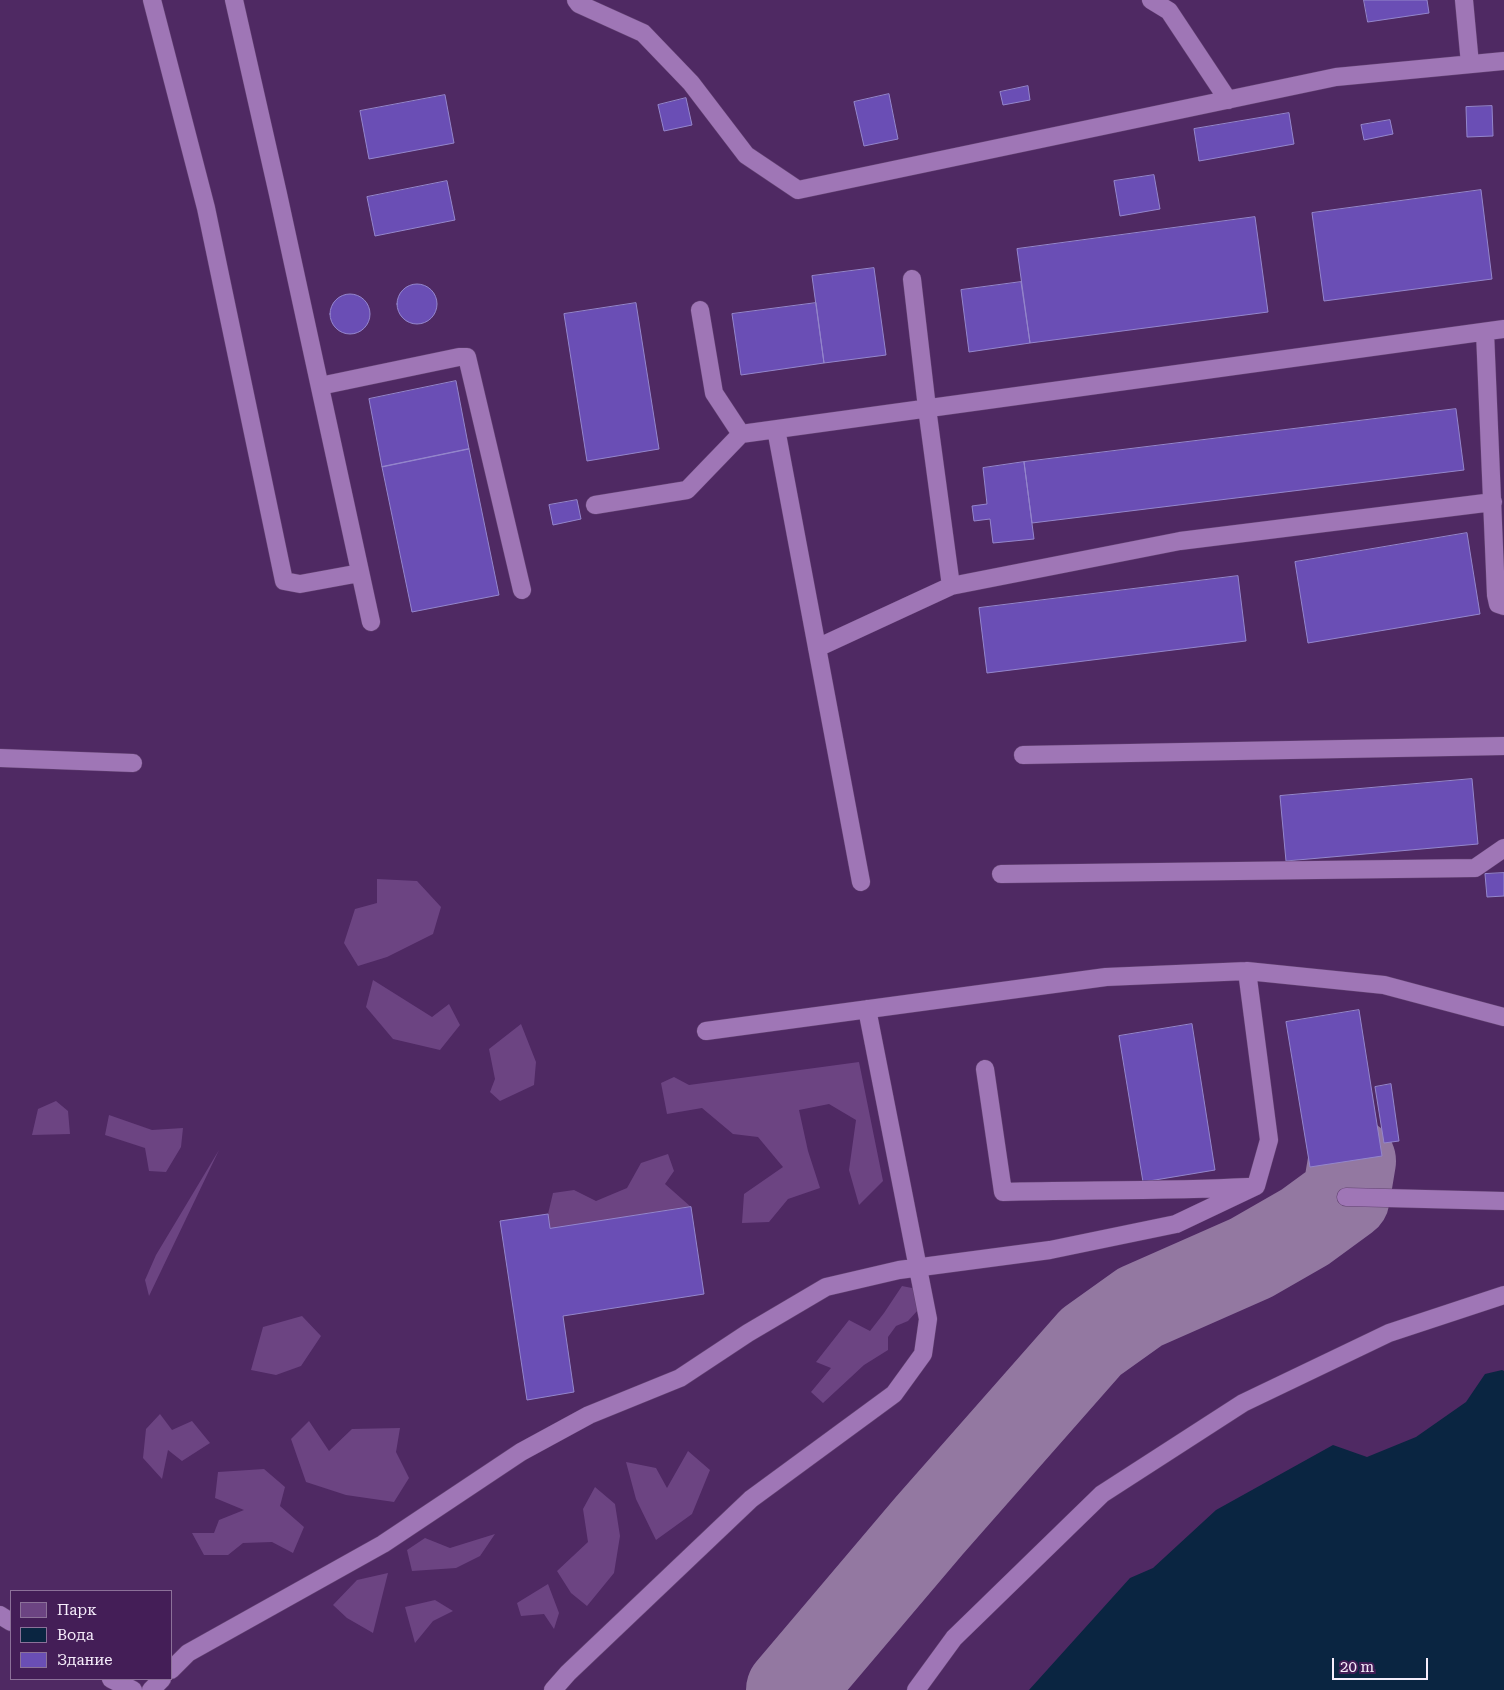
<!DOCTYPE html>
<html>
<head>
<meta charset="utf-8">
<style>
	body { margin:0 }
	#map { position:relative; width:1504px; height:1690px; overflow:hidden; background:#4f2963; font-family:"Roboto Serif",serif }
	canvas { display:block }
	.legend { position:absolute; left:10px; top:1590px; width:162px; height:90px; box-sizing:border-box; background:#441e57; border:1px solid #8c7199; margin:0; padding:6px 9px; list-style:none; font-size:15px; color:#f7eefc }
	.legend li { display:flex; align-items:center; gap:10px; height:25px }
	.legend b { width:25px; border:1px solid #8c7199 }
	.scale { position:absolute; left:1332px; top:1658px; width:96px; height:22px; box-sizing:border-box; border:2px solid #f7eefc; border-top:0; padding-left:6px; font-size:15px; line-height:18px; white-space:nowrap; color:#f7eefc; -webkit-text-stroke:4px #441e57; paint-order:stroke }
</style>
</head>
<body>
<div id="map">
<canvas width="1504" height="1690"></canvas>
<ul class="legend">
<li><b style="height:14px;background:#6c4482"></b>Парк</li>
<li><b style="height:14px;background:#0a2541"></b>Вода</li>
<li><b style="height:14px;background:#6a4eb5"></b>Здание</li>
</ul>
<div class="scale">20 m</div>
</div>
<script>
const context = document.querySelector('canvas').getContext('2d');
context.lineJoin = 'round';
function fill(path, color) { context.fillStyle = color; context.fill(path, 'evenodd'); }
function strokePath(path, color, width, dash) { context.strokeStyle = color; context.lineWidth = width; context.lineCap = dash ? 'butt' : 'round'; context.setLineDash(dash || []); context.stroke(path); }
const green = new Path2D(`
	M 377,879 L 417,881 L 441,907 L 433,934 L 387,957 L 358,966 L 344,943 L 355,909 L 377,903 Z
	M 373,980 L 432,1017 L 449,1004 L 460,1025 L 440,1050 L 393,1039 L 366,1007 Z
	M 521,1024 L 536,1062 L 534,1085 L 500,1101 L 490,1092 L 495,1079 L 489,1049 Z
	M 859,1062 L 883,1181 L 859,1205 L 849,1170 L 856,1120 L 829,1104 L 799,1110 L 808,1151 L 820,1188 L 788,1199 L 769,1222 L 742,1223 L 744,1194 L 783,1167 L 758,1137 L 733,1134 L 702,1108 L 667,1114 L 661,1083 L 674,1077 L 689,1085 Z
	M 56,1101 L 68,1111 L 70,1134 L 32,1135 L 38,1109 Z
	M 109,1115 L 152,1130 L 183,1128 L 181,1147 L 166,1172 L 149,1171 L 145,1148 L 105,1135 Z
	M 219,1150 L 149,1296 L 145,1280 L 156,1255 Z
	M 668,1154 L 674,1171 L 665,1184 L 691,1207 L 550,1228 L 548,1214 L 553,1193 L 574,1190 L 596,1201 L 627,1188 L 641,1163 Z
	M 902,1286 L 922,1290 L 927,1300 L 908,1321 L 896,1326 L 888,1337 L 888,1350 L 864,1365 L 823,1403 L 811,1392 L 831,1368 L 816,1362 L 849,1320 L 870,1331 L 884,1313 Z
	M 302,1316 L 321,1336 L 301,1366 L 276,1375 L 251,1370 L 263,1327 Z
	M 160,1414 L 172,1430 L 192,1421 L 210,1443 L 182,1461 L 168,1450 L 162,1479 L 143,1458 L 146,1429 Z
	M 309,1421 L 329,1451 L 352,1429 L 400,1428 L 396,1452 L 409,1478 L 394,1502 L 346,1495 L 306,1482 L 291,1439 Z
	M 688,1451 L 710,1470 L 692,1514 L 656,1540 L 636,1499 L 626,1462 L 656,1468 L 667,1488 Z
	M 264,1469 L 285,1487 L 280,1506 L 304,1527 L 293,1553 L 272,1542 L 243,1543 L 228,1555 L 204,1555 L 192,1533 L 214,1533 L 219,1520 L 244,1510 L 215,1498 L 218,1472 Z
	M 595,1487 L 615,1504 L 620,1536 L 614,1573 L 587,1606 L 571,1593 L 557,1571 L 588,1542 L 583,1509 Z
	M 495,1534 L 480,1556 L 456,1568 L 412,1571 L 407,1550 L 425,1538 L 450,1548 Z
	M 388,1573 L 373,1633 L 347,1618 L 333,1605 L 357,1580 Z
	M 548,1584 L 559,1613 L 554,1629 L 544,1614 L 521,1616 L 517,1603 Z
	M 435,1600 L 453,1611 L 433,1621 L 415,1643 L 405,1607 Z`);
const water = new Path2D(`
	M 1502,1370 L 1504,1371 L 1504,1690 L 1029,1690 L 1130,1578 L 1153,1568 L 1216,1510 L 1333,1445 L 1367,1457 L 1416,1437 L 1466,1402 L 1485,1374 Z`);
const taxiway = new Path2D(`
	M 790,1690 L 929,1526 L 1091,1342 L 1140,1307 L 1251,1258 L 1305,1227 L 1346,1197 L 1352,1161`);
const building = new Path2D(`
	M 1364,0 L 1427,0 L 1429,13 L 1368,22 Z
	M 1028,86 L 1030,100 L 1003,105 L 1000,92 Z
	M 889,94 L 898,139 L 864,146 L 854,102 Z
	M 445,95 L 454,143 L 369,159 L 360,111 Z
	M 686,98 L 692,125 L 664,131 L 658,105 Z
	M 1492,106 L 1493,136 L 1467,137 L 1466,107 Z
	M 1289,113 L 1294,144 L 1199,161 L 1194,129 Z
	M 1390,120 L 1393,134 L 1364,140 L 1361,125 Z
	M 1154,175 L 1160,209 L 1120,216 L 1114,181 Z
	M 447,181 L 455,220 L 375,236 L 367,197 Z
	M 1481,190 L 1492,279 L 1324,301 L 1312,213 Z
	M 1255,217 L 1268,312 L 1030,343 L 1017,249 Z
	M 874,268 L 886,355 L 824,363 L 812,276 Z
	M 1021,282 L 1030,343 L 969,352 L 961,290 Z
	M397 304a20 20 0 1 1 40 0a20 20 0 1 1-40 0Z
	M330 314a20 20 0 1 1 40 0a20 20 0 1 1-40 0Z
	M 636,303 L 659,449 L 587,461 L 564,314 Z
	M 816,303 L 824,363 L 741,375 L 732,314 Z
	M 456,381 L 469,449 L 382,467 L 369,399 Z
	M 1456,409 L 1464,470 L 1032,523 L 1024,462 Z
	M 469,449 L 499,595 L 412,612 L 382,467 Z
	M 1024,462 L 1034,539 L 993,543 L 990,519 L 974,521 L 972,506 L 987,504 L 983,468 Z
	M 577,500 L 581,519 L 553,525 L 549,505 Z
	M 1467,533 L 1480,614 L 1308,643 L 1295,562 Z
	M 1238,576 L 1246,641 L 987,673 L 979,608 Z
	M 1472,779 L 1478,844 L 1286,861 L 1280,796 Z
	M 1504,873 L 1504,896 L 1487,897 L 1485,874 Z
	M 1359,1010 L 1382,1156 L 1310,1167 L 1286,1022 Z
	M 1192,1024 L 1215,1170 L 1143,1182 L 1119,1036 Z
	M 1391,1084 L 1399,1141 L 1384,1143 L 1375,1087 Z
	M 691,1207 L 704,1294 L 563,1316 L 574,1392 L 527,1400 L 500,1221 L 548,1214 L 550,1228 Z`);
const lane = new Path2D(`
	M 152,0 L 206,208 L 284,581 L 300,584 L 360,573
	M 234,0 L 278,194 L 371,622
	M 576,0 L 579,4 L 643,33 L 691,83 L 746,155 L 798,190 L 1336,77 L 1504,61
	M 1151,0 L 1169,11 L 1228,100
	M 1464,0 L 1470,64
	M 912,279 L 927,408 L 951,586
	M 700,310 L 714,393 L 741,434
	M 1485,332 L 1496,595 L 1498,604 L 1504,606
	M 320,386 L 459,357 L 467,357 L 522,590
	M 776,429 L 861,882
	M 595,505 L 687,490 L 741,434 L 1504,329
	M 817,648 L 951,586 L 1180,541 L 1493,502
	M 1023,755 L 1504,746
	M 0,758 L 133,763
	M 1001,874 L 1475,868 L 1504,848
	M 706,1031 L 1106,977 L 1247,971 L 1384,985 L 1504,1017
	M 985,1069 L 1003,1192 C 1085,1190 1166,1191 1248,1187
	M 1346,1197 L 1504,1201
	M 0,1615 L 11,1622
	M 171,1670 L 188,1653 L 383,1544 L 521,1452 L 589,1415 L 680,1378 L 748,1333 L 826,1287 L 899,1270 L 1050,1250 L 1176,1224 L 1256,1186 L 1269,1140 L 1247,971
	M 111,1679 L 133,1690
	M 151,1690 L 162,1679
	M 553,1690 L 568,1673 L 751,1499 L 894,1394 L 923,1354 L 928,1319 L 867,1009
	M 916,1690 L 954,1638 L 1102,1494 L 1243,1403 L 1389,1333 L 1504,1295`);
fill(green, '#6c4482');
fill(water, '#0a2541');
strokePath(taxiway, '#9378a1', 88);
fill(building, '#6a4eb5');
strokePath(building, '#9486cc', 1);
strokePath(lane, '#634372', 19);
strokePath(lane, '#9f76b6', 18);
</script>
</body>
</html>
